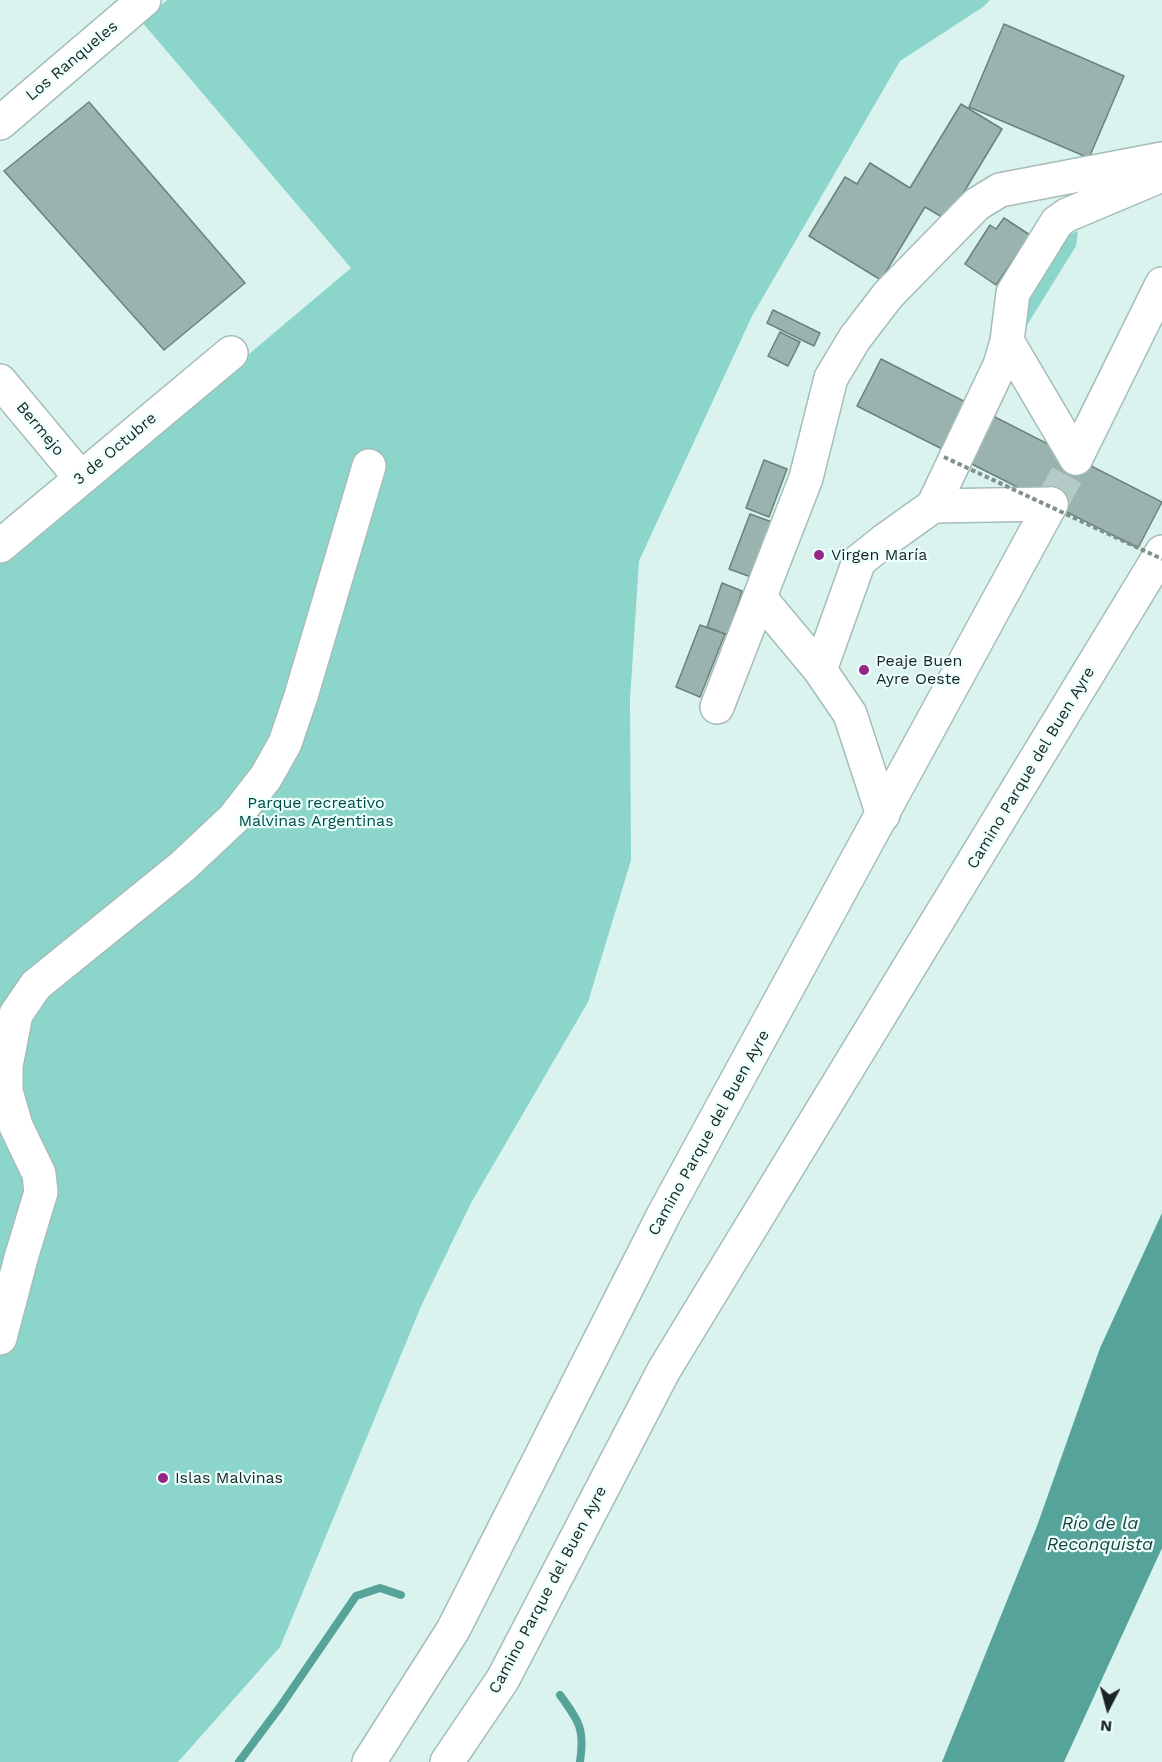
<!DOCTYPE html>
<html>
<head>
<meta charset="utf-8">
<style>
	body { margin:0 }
	#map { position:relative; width:1162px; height:1762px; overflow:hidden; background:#daf3ef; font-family:"Work Sans",sans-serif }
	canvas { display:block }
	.north { position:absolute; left:1078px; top:1678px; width:60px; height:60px; -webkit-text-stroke:4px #ebfffc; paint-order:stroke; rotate:186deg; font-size:16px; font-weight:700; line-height:24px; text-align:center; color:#1b2422 }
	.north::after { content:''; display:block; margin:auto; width:21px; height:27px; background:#1b2422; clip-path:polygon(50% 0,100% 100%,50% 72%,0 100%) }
</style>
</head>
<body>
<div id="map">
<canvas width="1162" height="1762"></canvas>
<div class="north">N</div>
</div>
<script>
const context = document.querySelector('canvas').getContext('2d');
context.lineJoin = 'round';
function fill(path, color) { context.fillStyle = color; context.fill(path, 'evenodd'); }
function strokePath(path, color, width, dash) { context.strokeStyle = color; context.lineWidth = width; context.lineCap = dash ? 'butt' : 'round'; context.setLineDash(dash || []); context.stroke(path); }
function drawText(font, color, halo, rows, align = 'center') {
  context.font = font + ' "Work Sans",sans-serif'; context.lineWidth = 4.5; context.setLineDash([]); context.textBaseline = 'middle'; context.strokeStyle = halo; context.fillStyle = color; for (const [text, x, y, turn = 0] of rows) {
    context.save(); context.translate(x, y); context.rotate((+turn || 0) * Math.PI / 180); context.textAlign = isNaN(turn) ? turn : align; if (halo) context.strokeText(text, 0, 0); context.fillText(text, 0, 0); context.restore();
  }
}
const green = new Path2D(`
	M 167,0 L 990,0 L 983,7 L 900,61 L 752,316 L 639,561 L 630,700 L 631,860 L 588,1002 L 471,1203 L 422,1304 L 280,1647 L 178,1762 L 0,1762 L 0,564 L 351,268 L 142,22 Z
	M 1078,231 L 1076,246 L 1024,330 L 1020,310 L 1069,235 Z`);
const water = new Path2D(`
	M 1162,1213 L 1162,1548 L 1064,1762 L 942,1762 L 1037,1526 L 1100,1348 Z`);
const stream = new Path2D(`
	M 560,1695 C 579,1721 585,1729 580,1762
	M 239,1762 L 280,1707 L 356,1596 L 380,1588 L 401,1595`);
const building = new Path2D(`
	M 1004,24 L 1124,76 L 1089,158 L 969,107 Z
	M 89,102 L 245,283 L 164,350 L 4,171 Z
	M 961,104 L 1002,129 L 947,220 L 925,207 L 881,280 L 809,236 L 845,177 L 857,184 L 870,163 L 910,188 Z
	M 1004,218 L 1030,235 L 996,285 L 965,264 L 990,225 L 996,229 Z
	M 773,310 L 820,333 L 814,346 L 767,323 Z
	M 780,332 L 800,342 L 788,366 L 768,356 Z
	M 881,359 L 1162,502 L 1138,548 L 857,406 Z
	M 764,460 L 787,469 L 769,517 L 746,508 Z
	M 750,514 L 772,522 L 751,577 L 729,569 Z
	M 722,583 L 742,591 L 728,635 L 707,627 Z
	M 700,625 L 725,634 L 700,697 L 676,687 Z`);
const highwayTunnel = new Path2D(`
	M 1051,504 L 1076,458`);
const minor = new Path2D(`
	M 0,123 L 144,0
	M 0,381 L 80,477
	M 1076,458 L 1007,341 L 1013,293 L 1057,222 L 1067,215 L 1162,175
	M 933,506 L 1000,365 L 1007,341
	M 0,546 L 231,353
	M 760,598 L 820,670
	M 717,707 L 806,478 L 831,378 L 855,338 L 888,295 L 977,204 L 1000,190 L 1162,159
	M 883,815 L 850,714 L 820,670 L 859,561 L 884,541 L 933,506 L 1051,504
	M 0,1338 L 21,1258 L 41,1192 L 39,1174 L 16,1126 L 6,1091 L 6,1066 L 16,1014 L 36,985 L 183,866 L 234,818 L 266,777 L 285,743 L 301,696 L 369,466`);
const highway = new Path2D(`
	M 1076,458 L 1162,284
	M 369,1762 L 453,1630 L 664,1214 L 1051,504
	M 447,1762 L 503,1679 L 664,1370 L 1162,552`);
const pathBridge = new Path2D(`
	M 944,457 L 1162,559`);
const markers = [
	[819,555,6,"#962686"],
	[864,670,6,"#962686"],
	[163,1478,6,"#962686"]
];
const streetNames = [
	["Los Ranqueles",72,61,-40],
	["Bermejo",40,429,50],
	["3 de Octubre",115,449,-40],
	["Camino Parque del Buen Ayre",1031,768,-59],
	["Camino Parque del Buen Ayre",709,1133,-61],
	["Camino Parque del Buen Ayre",548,1590,-62]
];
const poiNames = [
	["Virgen María",831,555],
	["Peaje Buen",876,661],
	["Ayre Oeste",876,679],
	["Islas Malvinas",175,1478]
];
const parkNames = [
	["Parque recreativo",316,803],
	["Malvinas Argentinas",316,821]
];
const waterNames = [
	["Río de la",1100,1524],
	["Reconquista",1100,1545]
];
fill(green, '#8bd5ca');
fill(water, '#55a399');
strokePath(stream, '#55a399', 8);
fill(building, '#9bb3af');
strokePath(building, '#6b817d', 1.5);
strokePath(highwayTunnel, '#b4cac6', 33, [33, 16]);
strokePath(minor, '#a5bdb9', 36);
strokePath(highway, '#a5bdb9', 36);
strokePath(minor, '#fff', 33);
strokePath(highway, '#fff', 33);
strokePath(pathBridge, '#7f908d', 4, [4.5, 3]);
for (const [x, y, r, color] of markers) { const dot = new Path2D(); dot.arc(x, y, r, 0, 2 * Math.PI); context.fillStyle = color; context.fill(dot); strokePath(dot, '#ebfffc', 2); }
drawText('16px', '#1b2422', '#ebfffc', streetNames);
drawText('16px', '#1b2422', '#ebfffc', poiNames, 'left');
drawText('16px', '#014b44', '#ebfffc', parkNames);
drawText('italic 18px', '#1d423d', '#ebfffc', waterNames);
</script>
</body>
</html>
